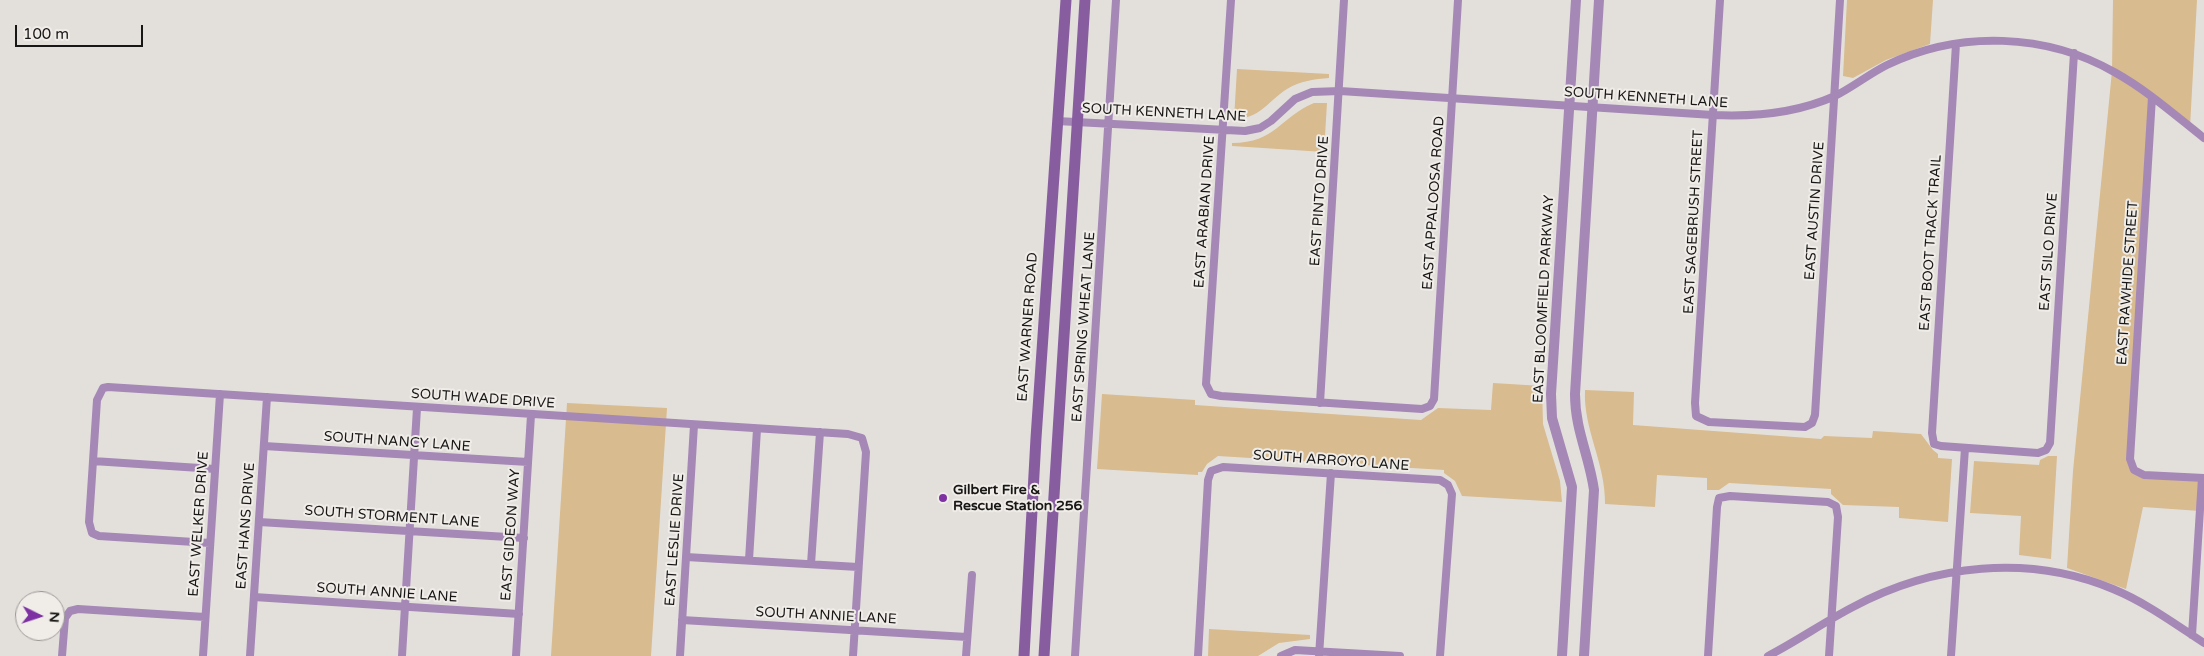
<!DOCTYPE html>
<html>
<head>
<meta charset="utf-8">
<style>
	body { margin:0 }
	#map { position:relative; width:2204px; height:656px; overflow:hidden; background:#e3e0dc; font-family:"Varela Round",sans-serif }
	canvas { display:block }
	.north { position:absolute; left:15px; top:591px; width:50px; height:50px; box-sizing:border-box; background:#f0ede9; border:1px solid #9a9795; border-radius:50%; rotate:94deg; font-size:14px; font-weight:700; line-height:20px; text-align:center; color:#181716 }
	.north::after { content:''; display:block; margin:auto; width:18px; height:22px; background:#7d31a3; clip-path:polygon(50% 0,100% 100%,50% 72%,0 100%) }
	.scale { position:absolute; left:15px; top:25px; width:128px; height:22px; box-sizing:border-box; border:2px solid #181716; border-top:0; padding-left:6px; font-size:15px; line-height:18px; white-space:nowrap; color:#181716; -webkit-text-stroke:4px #f0ede9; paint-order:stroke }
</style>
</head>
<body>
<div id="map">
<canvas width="2204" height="656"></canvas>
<div class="north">N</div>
<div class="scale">100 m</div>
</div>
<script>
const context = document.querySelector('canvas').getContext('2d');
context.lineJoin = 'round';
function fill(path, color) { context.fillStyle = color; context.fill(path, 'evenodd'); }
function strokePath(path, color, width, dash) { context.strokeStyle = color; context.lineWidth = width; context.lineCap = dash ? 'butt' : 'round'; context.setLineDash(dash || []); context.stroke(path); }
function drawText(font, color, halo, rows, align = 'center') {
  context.font = font + ' "Varela Round",sans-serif'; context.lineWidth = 4; context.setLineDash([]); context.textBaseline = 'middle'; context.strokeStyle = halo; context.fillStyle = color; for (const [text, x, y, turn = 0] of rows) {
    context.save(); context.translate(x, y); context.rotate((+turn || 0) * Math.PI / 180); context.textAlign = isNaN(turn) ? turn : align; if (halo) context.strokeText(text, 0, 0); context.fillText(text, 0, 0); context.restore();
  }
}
const green = new Path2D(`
	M 1847,0 L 1933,0 L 1930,44 L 1886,60 L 1853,78 L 1843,76 Z
	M 2113,0 L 2197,0 L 2190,127 L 2153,97 L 2130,459 L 2134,470 L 2144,475 L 2202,478 L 2200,511 L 2143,507 L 2126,589 L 2067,568 L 2073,471 L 2112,71 Z
	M 1237,69 L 1329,74 L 1329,78 C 1315,79 1300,81 1287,89 C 1268,101 1260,119 1234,119 Z
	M 1314,103 L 1327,103 L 1324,152 L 1232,146 L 1232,143 C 1276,143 1280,117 1314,103 Z
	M 1493,383 L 1542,386 L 1543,424 L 1560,481 L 1562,502 L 1462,496 L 1455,481 L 1444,473 L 1444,470 L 1218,456 L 1207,464 L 1202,472 L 1198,472 L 1198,475 L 1097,469 L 1102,394 L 1195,400 L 1195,405 L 1421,420 L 1438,408 L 1491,410 Z
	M 1585,390 L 1634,392 L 1633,425 L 1821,439 L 1824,436 L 1872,438 L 1873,431 L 1921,434 L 1933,450 L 1938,454 L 1938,458 L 1952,459 L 1948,522 L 1899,518 L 1899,507 L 1843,505 L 1831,494 L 1831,489 L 1729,483 L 1719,490 L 1707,490 L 1707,478 L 1657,475 L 1655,507 L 1605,504 C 1606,464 1583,429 1585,390 Z
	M 567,403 L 667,408 L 651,656 L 551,656 Z
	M 2048,456 L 2057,456 L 2051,559 L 2019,555 L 2021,516 L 1970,513 L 1974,461 L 2039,465 L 2040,460 Z
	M 1209,629 L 1310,635 L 1310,639 L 1279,643 L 1258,656 L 1208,656 Z`);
const minor = new Path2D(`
	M 1231,0 L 1206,384 L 1211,394 L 1221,396 L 1422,409 L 1430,406 L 1434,399 L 1458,0
	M 1720,0 L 1695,403 L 1696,416 L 1709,422 L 1805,427 L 1812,423 L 1815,415 L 1840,0
	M 1956,44 L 1932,433 L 1934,444 L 1941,446 L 2038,453 L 2046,450 L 2050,443 L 2074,53
	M 2152,97 L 2130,459 L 2134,470 L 2144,475 L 2204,478
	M 1057,121 L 1245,131 L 1260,128 L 1271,121 L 1295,99 L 1312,92 L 1340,91 L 1713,115 C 1754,117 1797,113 1835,96 C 1853,87 1869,74 1887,65 C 1959,30 2047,33 2116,73 C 2148,91 2176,116 2204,138
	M 1320,403 L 1344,0
	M 264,446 L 528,462
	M 93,461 L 215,469
	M 259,522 L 524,538
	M 210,543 L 99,536 L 92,533 L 89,522 L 97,400 L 103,388 L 108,387 C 355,401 601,420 848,434 L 862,438 L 866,452 L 853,656
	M 686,557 L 858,567
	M 749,560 L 757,429
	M 811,564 L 820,432
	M 254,597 L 519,614
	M 682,620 L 967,637
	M 2192,635 L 2202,478
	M 62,656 L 65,618 L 70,611 L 78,609 L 205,617
	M 203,656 L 220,394
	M 250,656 L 267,397
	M 402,656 L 417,408
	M 516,656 L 531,415
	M 680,656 L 694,425
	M 966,656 L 972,575
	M 1075,656 L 1116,0
	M 1198,656 L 1208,480 L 1211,471 L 1223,467 L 1440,480 L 1448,485 L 1452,494 L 1440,656
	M 1281,656 L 1295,650 L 1400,656
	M 1319,656 L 1331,473
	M 1708,656 L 1717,507 L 1719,498 L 1730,496 L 1828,502 L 1836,506 L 1838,517 L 1829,656
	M 1768,656 C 1797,641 1824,622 1853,607 C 1933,564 2029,554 2113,589 C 2145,602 2175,624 2204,643
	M 1951,656 L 1965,448`);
const tertiary = new Path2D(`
	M 1562,656 L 1572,487 L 1552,418 L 1551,394 L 1576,0
	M 1584,656 L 1594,490 C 1589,455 1575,430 1575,394 L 1599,0`);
const secondary = new Path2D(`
	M 1024,656 L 1036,438 L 1066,0
	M 1044,656 L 1085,0`);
const markers = [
	[943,498,5,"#7d31a3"]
];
const streetNames = [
	["SOUTH KENNETH LANE",1646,98,4],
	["SOUTH KENNETH LANE",1164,113,3],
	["EAST PINTO DRIVE",1320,201,-86],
	["EAST APPALOOSA ROAD",1434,203,-86],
	["EAST AUSTIN DRIVE",1815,211,-86],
	["EAST ARABIAN DRIVE",1205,212,-86],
	["EAST SAGEBRUSH STREET",1694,222,-87],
	["EAST BOOT TRACK TRAIL",1931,243,-86],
	["EAST SILO DRIVE",2049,252,-86],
	["EAST RAWHIDE STREET",2128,283,-86],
	["EAST BLOOMFIELD PARKWAY",1544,299,-87],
	["EAST WARNER ROAD",1028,327,-86],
	["EAST SPRING WHEAT LANE",1084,327,-86],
	["SOUTH WADE DRIVE",483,399,4],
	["SOUTH NANCY LANE",397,442,4],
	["SOUTH ARROYO LANE",1331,461,4],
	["SOUTH STORMENT LANE",392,517,4],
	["EAST WELKER DRIVE",199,524,-86],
	["EAST HANS DRIVE",246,526,-86],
	["EAST GIDEON WAY",511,535,-86],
	["EAST LESLIE DRIVE",675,540,-86],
	["SOUTH ANNIE LANE",387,593,4],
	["SOUTH ANNIE LANE",826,616,3]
];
const poiNames = [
	["Gilbert Fire &",953,490],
	["Rescue Station 256",953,506]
];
fill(green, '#d8bb8f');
strokePath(minor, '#a588b6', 8);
strokePath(tertiary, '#a588b6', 10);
strokePath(secondary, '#875d9f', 11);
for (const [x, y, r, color] of markers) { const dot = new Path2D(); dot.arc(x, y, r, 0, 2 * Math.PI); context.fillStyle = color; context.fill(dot); strokePath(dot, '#f0ede9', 2); }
drawText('14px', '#181716', '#f0ede9', streetNames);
drawText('bold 14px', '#181716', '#f0ede9', poiNames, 'left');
</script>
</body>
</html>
